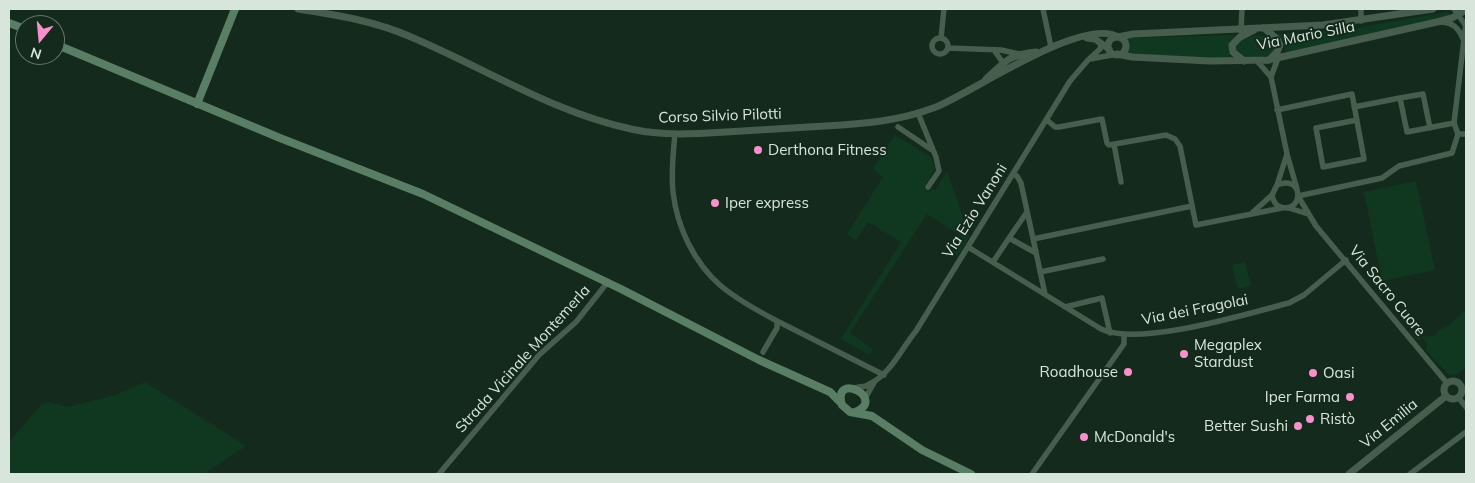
<!DOCTYPE html>
<html>
<head>
<meta charset="utf-8">
<style>
	body { margin:0 }
	#map { position:relative; width:1475px; height:483px; overflow:hidden; background:#142a1c; font-family:Mulish,sans-serif }
	canvas { display:block }
	.frame { position:absolute; inset:0; border:10px solid #d7e5db; pointer-events:none }
	.north { position:absolute; left:15px; top:15px; width:50px; height:50px; box-sizing:border-box; background:#142a1c; border:1px solid #627568; border-radius:50%; rotate:197deg; font-size:14px; font-weight:700; line-height:20px; text-align:center; color:#d7e5db }
	.north::after { content:''; display:block; margin:auto; width:18px; height:22px; background:#f890cc; clip-path:polygon(50% 0,100% 100%,50% 72%,0 100%) }
</style>
</head>
<body>
<div id="map">
<canvas width="1475" height="483"></canvas>
<div class="frame"></div>
<div class="north">N</div>
</div>
<script>
const context = document.querySelector('canvas').getContext('2d');
context.lineJoin = 'round';
function fill(path, color) { context.fillStyle = color; context.fill(path, 'evenodd'); }
function strokePath(path, color, width, dash) { context.strokeStyle = color; context.lineWidth = width; context.lineCap = dash ? 'butt' : 'round'; context.setLineDash(dash || []); context.stroke(path); }
function drawText(font, color, halo, rows, align = 'center') {
  context.font = font + ' Mulish,sans-serif'; context.lineWidth = 4; context.setLineDash([]); context.textBaseline = 'middle'; context.strokeStyle = halo; context.fillStyle = color; for (const [text, x, y, turn = 0] of rows) {
    context.save(); context.translate(x, y); context.rotate((+turn || 0) * Math.PI / 180); context.textAlign = isNaN(turn) ? turn : align; if (halo) context.strokeText(text, 0, 0); context.fillText(text, 0, 0); context.restore();
  }
}
const green = new Path2D(`
	M 1447,12 L 1452,15 L 1289,53 L 1286,52 L 1285,43 L 1275,34 L 1350,29 Z
	M 1237,35 C 1228,41 1226,51 1234,59 L 1125,54 L 1129,45 L 1125,38 Z
	M 1255,36 L 1266,36 L 1274,41 L 1276,48 C 1266,61 1249,60 1236,53 L 1235,47 L 1240,40 Z
	M 895,135 L 931,157 L 935,168 L 924,188 L 930,191 L 931,188 L 936,190 L 947,171 L 970,237 L 957,256 L 953,254 L 960,241 L 958,234 L 927,214 L 850,333 L 873,349 L 869,355 L 841,339 L 901,242 L 868,222 L 856,240 L 847,234 L 883,177 L 873,169 Z
	M 1416,181 L 1435,270 L 1382,281 L 1364,192 Z
	M 1245,262 L 1251,286 L 1238,289 L 1232,265 Z
	M 1466,310 L 1466,367 C 1460,372 1455,378 1447,373 L 1426,350 L 1427,344 L 1422,338 L 1418,340 L 1411,332 L 1424,337 L 1436,335 L 1438,331 L 1448,326 Z
	M 145,382 L 246,446 L 204,474 L 9,474 L 9,442 L 41,405 L 48,402 L 68,407 L 116,395 Z`);
const minor = new Path2D(`
	M 1043,9 L 1051,47
	M 1361,9 L 1361,21
	M 1454,9 L 1466,26
	M 1441,22 C 1453,23 1458,27 1463,39
	M 1241,31 L 1242,9
	M 941,38 L 944,9
	M932 46a8 8 0 1 1 16 0a8 8 0 1 1-16 0Z
	M 948,48 L 1001,50 L 1019,54
	M 994,50 L 1003,63
	M 1090,59 L 1117,54
	M 1257,61 L 1271,77 L 1287,154 L 1297,189
	M 1271,77 L 1278,58
	M 1354,107 L 1400,98
	M 1277,110 L 1352,94 C 1356,116 1360,137 1364,159 L 1323,167 L 1316,128 L 1357,120
	M 918,113 L 936,157 L 939,171 L 928,187
	M 1047,120 L 1055,127 L 1059,127 L 1102,119 L 1107,143 L 1109,145 L 1166,135 L 1175,139 L 1180,146 L 1196,225 L 1282,208
	M 898,127 L 932,150
	M 1430,128 L 1423,94 L 1400,98 L 1407,132 L 1454,123
	M 675,134 C 673,153 671,173 673,192 C 677,227 694,263 721,286 C 738,300 758,311 777,321 L 777,328 L 763,352
	M 1458,134 L 1454,123 L 1466,22
	M 1114,144 L 1121,182
	M 1013,174 L 1017,176 L 1021,183 L 1045,294
	M 1277,185 L 1287,154
	M 1289,208 L 1308,214
	M 1027,212 L 1009,238 L 1036,253
	M 1253,212 L 1272,195 L 1277,185 C 1305,174 1303,214 1281,207 C 1275,206 1273,200 1272,195
	M 1033,239 L 1192,206
	M 968,247 L 1101,329 C 1140,347 1246,314 1289,303 L 1304,295 L 1346,260
	M 993,262 L 1009,238
	M 1040,272 L 1103,259
	M 1065,307 L 1102,298 L 1110,333
	M 777,321 L 884,375
	M 875,381 C 893,369 902,348 916,331 L 1070,81 L 1088,60 L 1100,49 L 1101,43
	M 1447,383 L 1316,226 L 1298,196 L 1382,178 L 1399,166 L 1452,153 L 1458,134 L 1466,134
	M 853,388 L 866,386 L 875,381 L 864,400
	M 1458,397 L 1466,407
	M 439,474 L 539,355 L 576,322 L 607,283
	M 1032,474 L 1124,344 L 1124,334
	M 1410,474 L 1466,432`);
const tertiary = new Path2D(`
	M 298,9 C 337,15 375,21 411,37 C 485,68 552,112 631,129 C 662,136 694,134 726,132 C 759,130 792,128 825,126 C 863,124 900,121 936,107 C 973,92 1083,16 1118,37 L 1133,34 L 1323,25 L 1433,9
	M 1264,28 L 1277,39 L 1280,45 L 1277,52 L 1269,60
	M1108 46a9 9 0 1 1 18 0a9 9 0 1 1-18 0Z
	M 1087,38 L 1095,39 L 1109,49
	M 1117,54 L 1132,57 L 1210,61 L 1268,60 L 1437,22 L 1452,18 L 1466,10
	M 1244,61 L 1233,52 L 1232,45 L 1240,37 L 1254,30
	M 986,79 C 1006,61 1008,55 1036,52
	M1444 390a9 9 0 1 1 18 0a9 9 0 1 1-18 0Z
	M 1349,474 L 1446,396`);
const secondary = new Path2D(`
	M 9,23 L 25,29
	M 55,44 L 280,138 L 423,194 L 621,289 L 759,360 L 830,392 L 841,403
	M 197,104 L 235,9
	M 855,412 C 888,399 832,370 842,405 L 850,412 L 872,416 L 922,450 L 971,474`);
const markers = [
	[758,150,5,"#f890cc"],
	[715,203,5,"#f890cc"],
	[1184,354,5,"#f890cc"],
	[1128,372,5,"#f890cc"],
	[1313,373,5,"#f890cc"],
	[1350,397,5,"#f890cc"],
	[1310,419,5,"#f890cc"],
	[1298,426,5,"#f890cc"],
	[1084,437,5,"#f890cc"]
];
const streetNames = [
	["Via Mario Silla",1306,36,-11],
	["Corso Silvio Pilotti",720,116,-2],
	["Via Ezio Vanoni",975,211,-58],
	["Via Sacro Cuore",1387,291,51],
	["Via dei Fragolai",1195,310,-11],
	["Strada Vicinale Montemerla",523,359,-48],
	["Via Emilia",1389,424,-39]
];
const poiNames = [
	["Derthona Fitness",768,150],
	["Iper express",725,203],
	["Megaplex",1194,345],
	["Stardust",1194,362],
	["Roadhouse",1118,372,"right"],
	["Oasi",1323,373],
	["Iper Farma",1340,397,"right"],
	["Ristò",1320,419],
	["Better Sushi",1288,426,"right"],
	["McDonald's",1094,437]
];
fill(green, '#103821');
strokePath(minor, '#475e4e', 5.5);
strokePath(tertiary, '#475e4e', 7);
strokePath(secondary, '#597e65', 8);
for (const [x, y, r, color] of markers) { const dot = new Path2D(); dot.arc(x, y, r, 0, 2 * Math.PI); context.fillStyle = color; context.fill(dot); strokePath(dot, '#142a1c', 2); }
drawText('15px', '#d7e5db', '#142a1c', streetNames);
drawText('15px', '#d7e5db', '#142a1c', poiNames, 'left');
</script>
</body>
</html>
